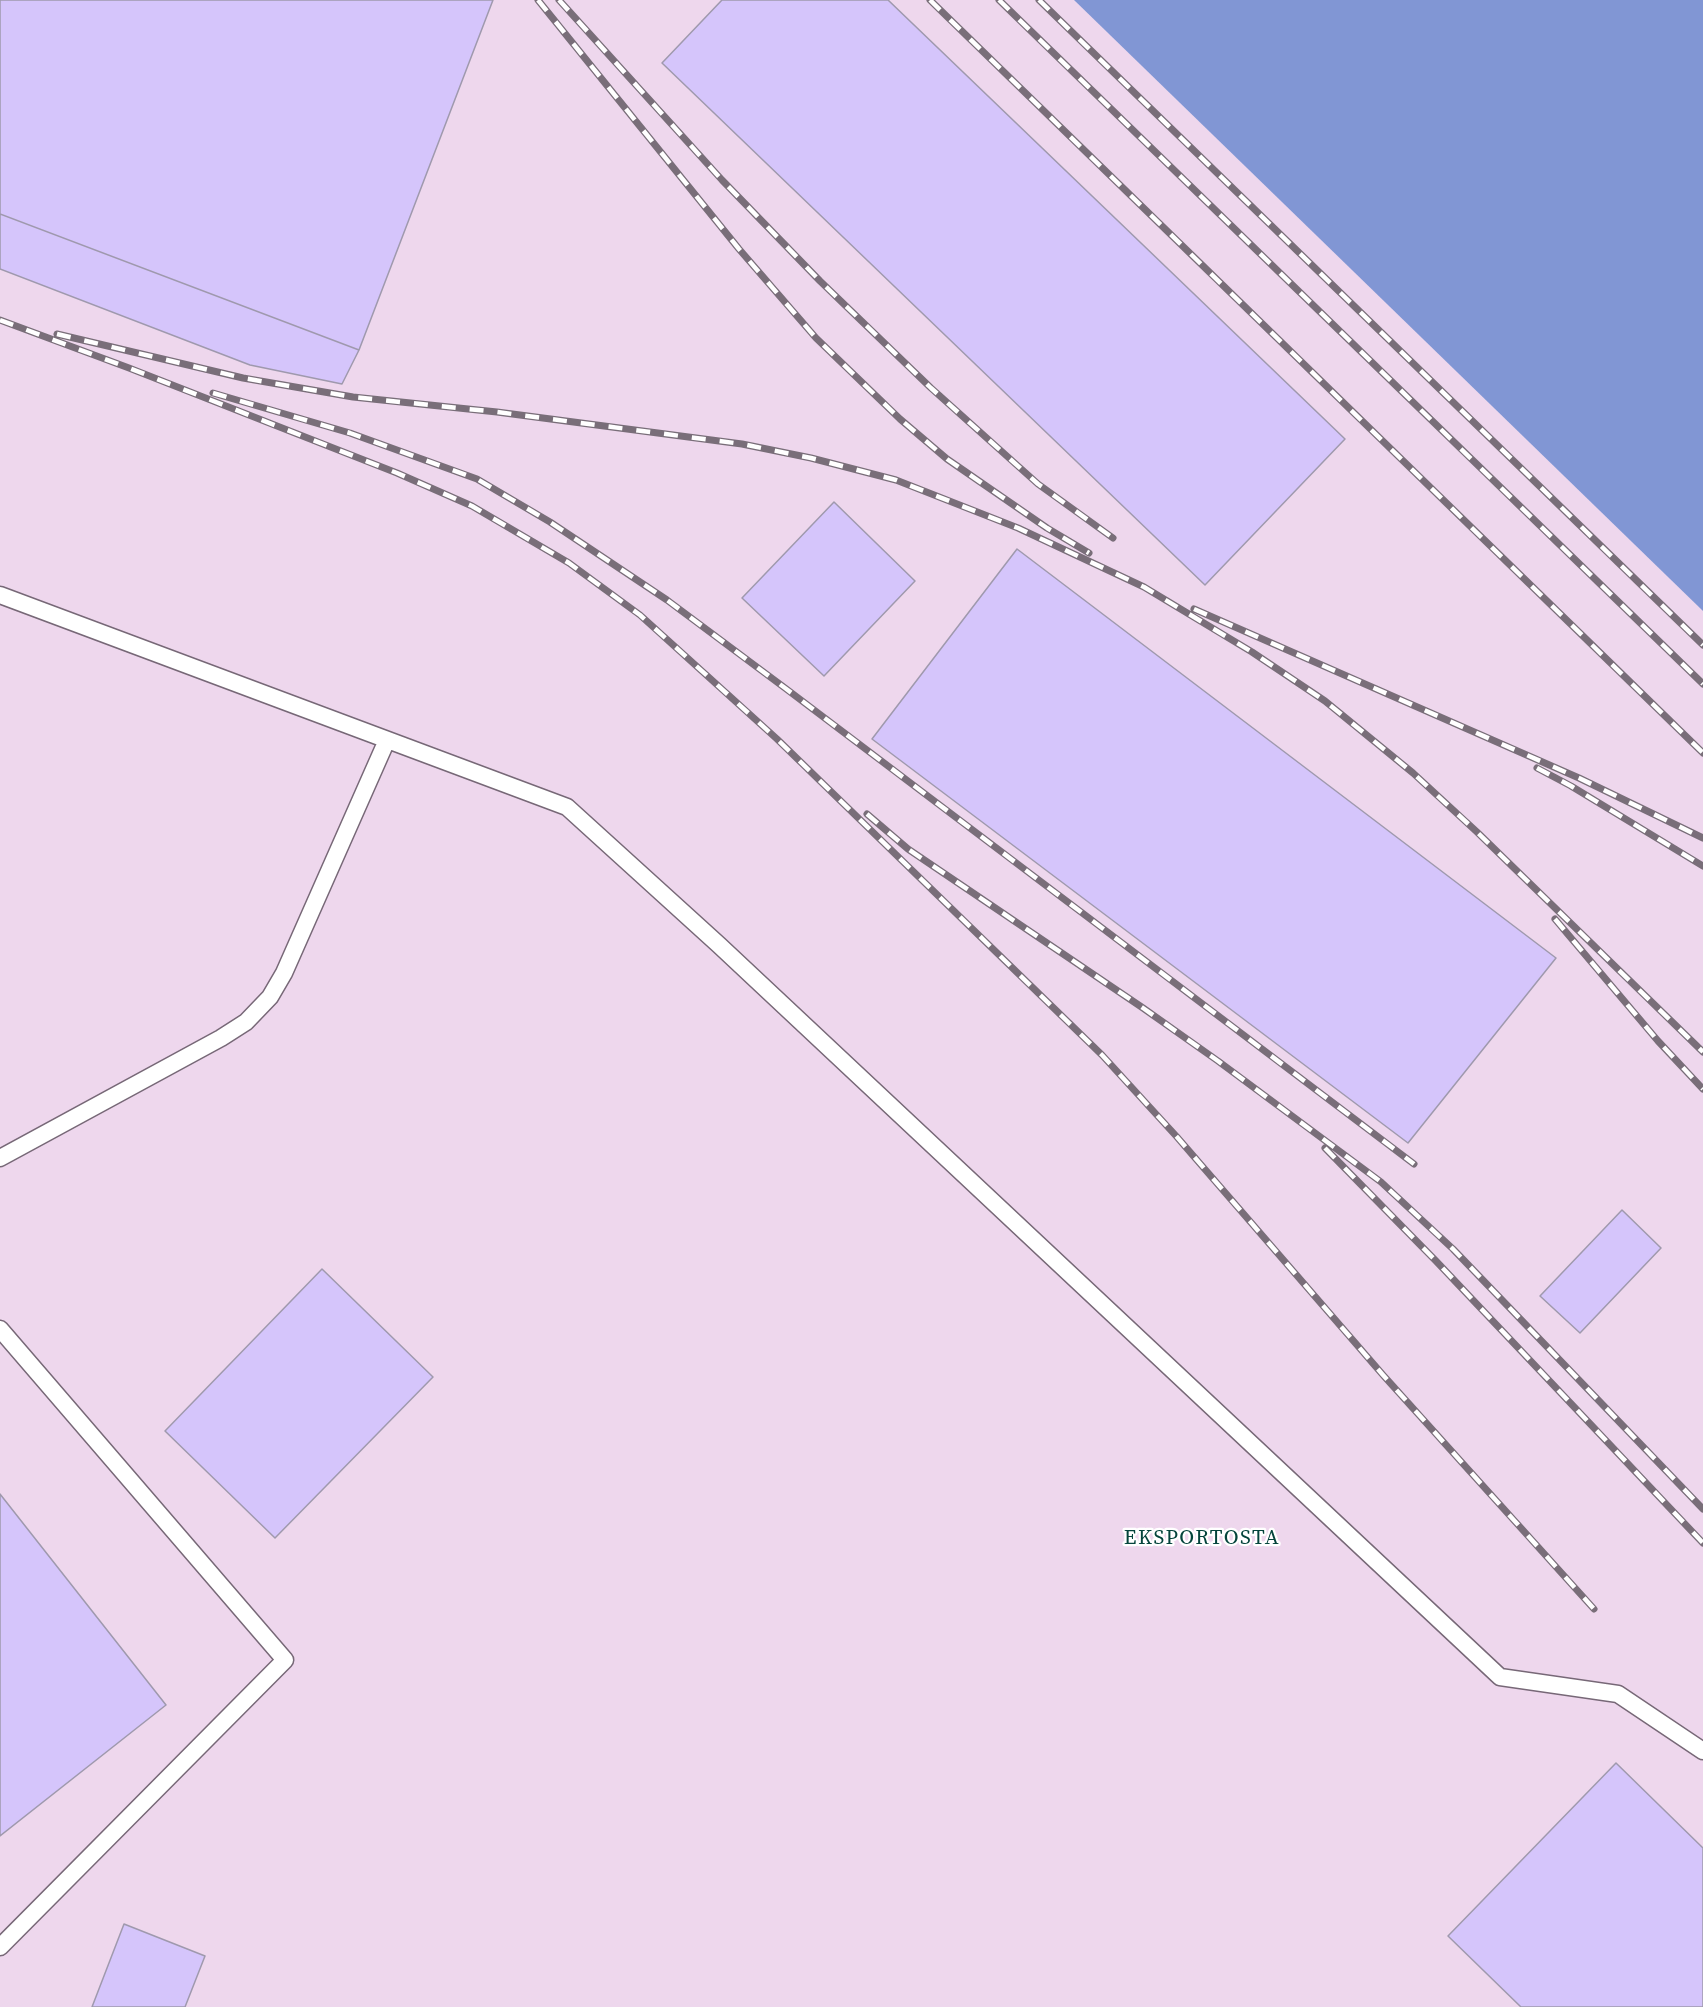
<!DOCTYPE html>
<html>
<head>
<meta charset="utf-8">
<style>
	body { margin:0 }
	canvas { display:block; background:#f5e4f5 }
</style>
</head>
<body>
<canvas width="1703" height="2007"></canvas>
<script>
const context = document.querySelector('canvas').getContext('2d');
context.lineJoin = 'round';
function fill(path, color) { context.fillStyle = color; context.fill(path, 'evenodd'); }
function strokePath(path, color, width, dash) { context.strokeStyle = color; context.lineWidth = width; context.lineCap = dash ? 'butt' : 'round'; context.setLineDash(dash || []); context.stroke(path); }
function drawText(font, color, halo, rows, align = 'center') {
  context.font = font + ' "Source Serif 4",serif'; context.lineWidth = 4.5; context.setLineDash([]); context.textBaseline = 'middle'; context.strokeStyle = halo; context.fillStyle = color; for (const [text, x, y, turn = 0] of rows) {
    context.save(); context.translate(x, y); context.rotate((+turn || 0) * Math.PI / 180); context.textAlign = isNaN(turn) ? turn : align; if (halo) context.strokeText(text, 0, 0); context.fillText(text, 0, 0); context.restore();
  }
}
const built = new Path2D(`
	M 0,0 L 1074,0 L 1703,611 L 1703,2007 L 0,2007 Z`);
const water = new Path2D(`
	M 1074,0 L 1703,0 L 1703,611 Z`);
const building = new Path2D(`
	M 0,0 L 493,0 L 359,350 L 0,214 Z
	M 722,0 L 888,0 L 1345,439 L 1205,585 L 662,63 Z
	M 0,214 L 359,350 L 342,384 L 250,365 L 0,269 Z
	M 834,502 L 915,581 L 824,676 L 742,598 Z
	M 1017,549 L 1556,958 L 1408,1143 L 872,739 Z
	M 1622,1210 L 1661,1248 L 1580,1333 L 1540,1296 Z
	M 322,1269 L 433,1377 L 275,1538 L 165,1431 Z
	M 0,1494 L 166,1705 L 0,1836 Z
	M 1616,1763 L 1703,1848 L 1703,2007 L 1521,2007 L 1448,1936 Z
	M 124,1924 L 205,1956 L 185,2007 L 92,2007 Z`);
const lane = new Path2D(`
	M 0,595 L 567,807 L 719,945 L 1500,1677 L 1618,1694 L 1703,1751
	M 0,1158 L 221,1038 L 246,1022 L 270,997 L 284,973 L 387,740
	M 0,1329 L 285,1660 L 0,1947`);
const rail = new Path2D(`
	M 538,0 L 739,249 L 816,338 L 900,419 L 947,459 L 1047,528 L 1089,553
	M 559,0 L 722,180 L 820,281 L 931,388 L 1038,484 L 1113,538
	M 930,0 L 1703,753
	M 999,0 L 1703,684
	M 1039,0 L 1703,645
	M 0,320 L 129,368 L 397,473 L 472,506 L 569,563 L 640,615 L 777,739 L 1102,1055 L 1177,1137 L 1383,1375 L 1594,1609
	M 57,334 L 243,378 L 353,397 L 497,412 L 742,444 L 811,458 L 896,480 L 1018,528 L 1144,587 L 1252,652 L 1325,701 L 1413,773 L 1477,832 L 1703,1052
	M 213,393 L 350,433 L 477,479 L 550,522 L 667,600 L 785,688 L 1414,1164
	M 1194,609 L 1579,778 L 1703,838
	M 1537,768 L 1571,786 L 1703,866
	M 867,814 L 908,849 L 1143,1008 L 1218,1061 L 1381,1182 L 1453,1249 L 1703,1509
	M 1555,919 L 1658,1041 L 1703,1089
	M 1325,1148 L 1436,1261 L 1703,1543`);
const neighbourhoodNames = [
	["EKSPORTOSTA",1202,1539]
];
fill(built, '#eed7ed');
fill(water, '#8196d4');
fill(building, '#d5c5fb');
strokePath(building, '#9f99ad', 1.5);
strokePath(lane, '#776877', 19);
strokePath(lane, '#fff', 16);
strokePath(rail, '#796e79', 7);
strokePath(rail, '#fff', 4.5, [14]);
context.letterSpacing = '1.5px';
drawText('21px', '#04443c', '#fff', neighbourhoodNames);
context.letterSpacing = '0px';
</script>
</body>
</html>
